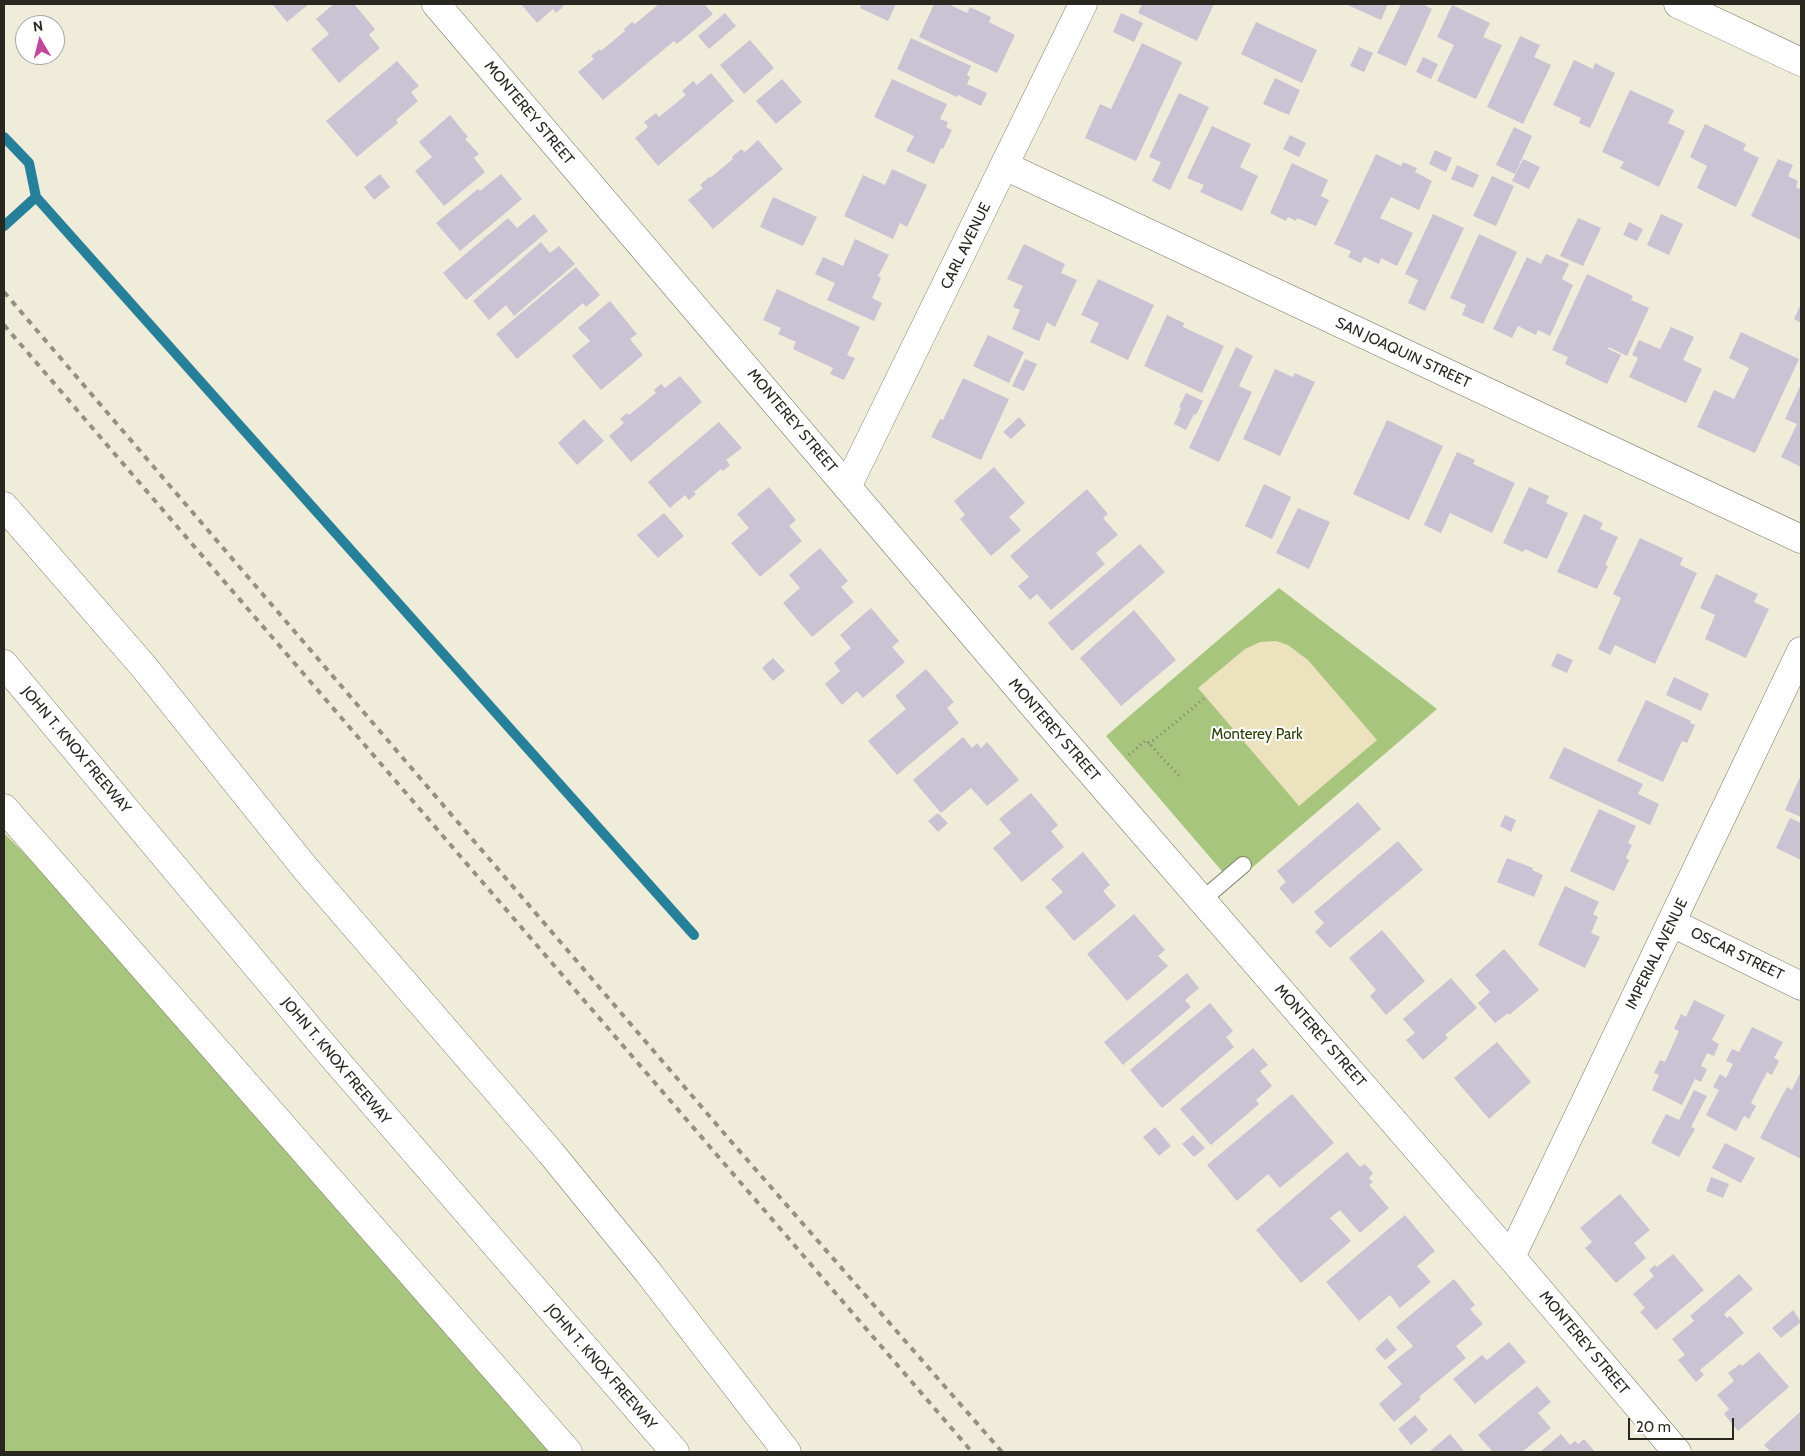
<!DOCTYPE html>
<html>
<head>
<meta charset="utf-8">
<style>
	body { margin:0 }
	#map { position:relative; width:1805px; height:1456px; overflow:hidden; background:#f0ecda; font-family:Cabin,sans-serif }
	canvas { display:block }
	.frame { position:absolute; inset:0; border:5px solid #282720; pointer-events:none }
	.north { position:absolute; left:15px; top:15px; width:50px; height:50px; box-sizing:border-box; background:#fff; border:1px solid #a9a9a6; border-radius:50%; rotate:352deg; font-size:14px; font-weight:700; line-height:20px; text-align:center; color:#282720 }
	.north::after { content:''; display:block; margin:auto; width:18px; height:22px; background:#c1479a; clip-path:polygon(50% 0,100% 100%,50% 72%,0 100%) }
	.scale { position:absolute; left:1628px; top:1418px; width:106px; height:22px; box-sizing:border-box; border:2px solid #282720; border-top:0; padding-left:6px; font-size:15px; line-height:18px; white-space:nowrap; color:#282720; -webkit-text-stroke:4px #fff; paint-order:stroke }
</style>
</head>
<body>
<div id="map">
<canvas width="1805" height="1456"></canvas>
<div class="frame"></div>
<div class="north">N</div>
<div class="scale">20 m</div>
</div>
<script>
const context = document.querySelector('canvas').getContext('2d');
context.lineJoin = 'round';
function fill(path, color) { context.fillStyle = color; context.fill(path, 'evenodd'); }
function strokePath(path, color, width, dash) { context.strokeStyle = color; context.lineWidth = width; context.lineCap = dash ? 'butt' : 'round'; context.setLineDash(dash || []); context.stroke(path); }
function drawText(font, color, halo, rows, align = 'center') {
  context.font = font + ' Cabin,sans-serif'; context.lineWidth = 4; context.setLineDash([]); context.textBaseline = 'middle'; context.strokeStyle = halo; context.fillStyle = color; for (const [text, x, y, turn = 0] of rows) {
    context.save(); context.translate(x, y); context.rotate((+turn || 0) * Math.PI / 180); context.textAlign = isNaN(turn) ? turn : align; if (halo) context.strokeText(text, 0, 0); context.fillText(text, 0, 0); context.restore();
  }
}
const green = new Path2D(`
	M 1279,588 L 1437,709 L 1233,884 L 1106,736 Z
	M 4,833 L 184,1014 L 568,1452 L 4,1452 Z`);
const sand = new Path2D(`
	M 1276,641 L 1288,645 L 1308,660 L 1377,740 L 1299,806 L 1198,688 L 1245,649 L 1260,642 Z`);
const stream = new Path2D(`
	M 4,137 L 29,163 L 36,197 L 4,226
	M 36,197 L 694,935`);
const building = new Path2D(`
	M 272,4 L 309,4 L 287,22 Z
	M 334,4 L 354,4 L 375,29 L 369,35 L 380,48 L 339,83 L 311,49 L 329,34 L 316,19 Z
	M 521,4 L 562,4 L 564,6 L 556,13 L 553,9 L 537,23 Z
	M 659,4 L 704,4 L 713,14 L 677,44 L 674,41 L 603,100 L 578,72 L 594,59 L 591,56 L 600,49 L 601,51 L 625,31 L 624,29 L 632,22 L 635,24 Z
	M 862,4 L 896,4 L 888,21 L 860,8 Z
	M 934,4 L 948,4 L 967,13 L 970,7 L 991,17 L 989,22 L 1015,35 L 997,73 L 919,37 Z
	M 1142,4 L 1214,4 L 1197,41 L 1138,13 Z
	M 1345,4 L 1388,4 L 1381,20 Z
	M 1401,4 L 1422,4 L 1432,9 L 1406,66 L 1377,53 Z
	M 1452,5 L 1490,23 L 1483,37 L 1502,45 L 1476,99 L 1437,81 L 1454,45 L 1437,37 Z
	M 725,13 L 736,26 L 709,49 L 698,36 Z
	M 1121,13 L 1143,23 L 1134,42 L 1113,32 Z
	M 1256,22 L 1317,50 L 1302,83 L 1241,54 Z
	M 1520,36 L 1540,45 L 1534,57 L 1551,65 L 1523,124 L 1487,107 Z
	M 911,38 L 971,66 L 967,75 L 970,77 L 967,84 L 987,93 L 981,106 L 958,95 L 957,97 L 897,69 Z
	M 750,40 L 774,68 L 744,94 L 720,65 Z
	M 1142,43 L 1182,62 L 1136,161 L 1085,138 L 1100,104 L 1111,109 Z
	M 1359,47 L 1373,53 L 1364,72 L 1350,66 Z
	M 1423,57 L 1438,64 L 1431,79 L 1416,72 Z
	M 1574,60 L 1593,69 L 1595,63 L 1615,73 L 1590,128 L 1579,123 L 1581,118 L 1553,105 Z
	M 397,61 L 419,86 L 411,92 L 418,101 L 396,120 L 398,123 L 357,157 L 326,121 Z
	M 711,73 L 734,101 L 658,166 L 635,138 L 648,127 L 644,122 L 656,113 L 659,117 L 686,95 L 682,91 L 693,81 L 697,85 Z
	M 1275,78 L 1300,90 L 1289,115 L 1263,104 Z
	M 782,79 L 802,102 L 776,124 L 756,101 Z
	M 892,79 L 947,104 L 940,119 L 948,122 L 946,127 L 952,130 L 943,149 L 941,148 L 934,164 L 906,151 L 914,136 L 874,117 Z
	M 1630,90 L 1674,110 L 1668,123 L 1685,131 L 1659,187 L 1620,168 L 1624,162 L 1602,152 Z
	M 1179,93 L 1209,107 L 1170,190 L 1152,181 L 1161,162 L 1149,157 Z
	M 450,115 L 468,137 L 465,139 L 479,154 L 474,158 L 485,172 L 444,206 L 415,171 L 432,157 L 419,142 Z
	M 1705,124 L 1746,144 L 1743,150 L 1759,158 L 1736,207 L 1697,188 L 1707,166 L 1690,157 Z
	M 1212,126 L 1251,144 L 1240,167 L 1258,176 L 1242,211 L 1200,192 L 1204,185 L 1187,178 Z
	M 1514,127 L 1532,136 L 1515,174 L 1496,165 Z
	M 1290,135 L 1306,143 L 1299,157 L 1283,149 Z
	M 758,140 L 783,169 L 713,229 L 688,200 L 703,188 L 700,185 L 709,177 L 710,178 L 733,159 L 732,157 L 741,149 L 745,152 Z
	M 1435,150 L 1452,158 L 1446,172 L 1429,164 Z
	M 1376,154 L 1401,166 L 1403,162 L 1417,168 L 1415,172 L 1432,181 L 1419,210 L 1391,197 L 1380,218 L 1413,233 L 1397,266 L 1381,258 L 1379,264 L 1364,257 L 1361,263 L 1348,257 L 1351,251 L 1334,244 Z
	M 1523,159 L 1540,167 L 1529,189 L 1512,181 Z
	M 1778,159 L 1793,165 L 1788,176 L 1798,181 L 1796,187 L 1801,190 L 1801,240 L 1751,216 Z
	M 1292,163 L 1328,180 L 1321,196 L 1329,200 L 1316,226 L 1297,218 L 1296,221 L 1288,217 L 1286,221 L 1270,213 Z
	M 1457,165 L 1479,175 L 1473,188 L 1451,179 Z
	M 892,169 L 927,185 L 907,227 L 900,223 L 893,239 L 844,216 L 863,175 L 885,185 Z
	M 380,174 L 390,187 L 374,200 L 364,187 Z
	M 501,174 L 522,199 L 460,251 L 436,223 L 478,189 L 480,191 Z
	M 1492,176 L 1514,186 L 1496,226 L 1473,216 Z
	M 773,197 L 817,217 L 803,246 L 760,227 Z
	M 534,214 L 548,231 L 466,300 L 443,273 L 508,218 L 517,228 Z
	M 1433,214 L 1464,228 L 1425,311 L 1408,303 L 1418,280 L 1405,274 Z
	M 1661,214 L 1683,224 L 1669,255 L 1647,245 Z
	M 1578,218 L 1601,228 L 1583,266 L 1560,256 Z
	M 1629,222 L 1643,229 L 1637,241 L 1623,235 Z
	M 1479,234 L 1517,252 L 1483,324 L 1462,315 L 1466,305 L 1450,298 Z
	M 855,239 L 889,255 L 878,276 L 881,278 L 872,298 L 882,303 L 874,321 L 827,300 L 835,283 L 815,274 L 823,257 L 843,266 Z
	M 541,242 L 550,253 L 559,246 L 575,264 L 514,316 L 506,305 L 489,320 L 473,301 Z
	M 1024,244 L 1065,264 L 1061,273 L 1077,280 L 1055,327 L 1047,322 L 1039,341 L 1012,329 L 1020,310 L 1013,307 L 1023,286 L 1007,279 Z
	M 1546,254 L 1569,264 L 1562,279 L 1573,285 L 1550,336 L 1538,330 L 1536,335 L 1518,326 L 1512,338 L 1493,329 L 1527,257 L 1541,264 Z
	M 576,267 L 600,295 L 586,307 L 583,303 L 517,359 L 496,334 Z
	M 1587,274 L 1633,296 L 1631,300 L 1649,308 L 1627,356 L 1609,347 L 1608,349 L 1621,355 L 1607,384 L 1565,364 L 1568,357 L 1552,350 Z
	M 1098,279 L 1154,305 L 1128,360 L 1090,342 L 1099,323 L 1081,315 Z
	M 777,289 L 860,327 L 847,355 L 855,358 L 844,380 L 830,374 L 833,368 L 793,349 L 796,342 L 778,334 L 781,328 L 763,320 Z
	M 610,301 L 637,334 L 630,339 L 643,355 L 601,390 L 572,356 L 590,341 L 578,328 Z
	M 1801,304 L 1801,323 L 1794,319 Z
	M 1167,315 L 1184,323 L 1183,327 L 1224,346 L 1202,393 L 1144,366 Z
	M 1671,327 L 1694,337 L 1683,360 L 1702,369 L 1686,403 L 1629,377 L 1638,358 L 1632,355 L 1639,340 L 1660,349 Z
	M 1741,332 L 1799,359 L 1755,453 L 1697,427 L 1714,390 L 1734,399 L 1749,368 L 1729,358 Z
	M 988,335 L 1024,352 L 1009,383 L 973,366 Z
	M 1236,347 L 1253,356 L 1239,386 L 1252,392 L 1219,462 L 1189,448 Z
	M 1025,359 L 1037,364 L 1024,391 L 1012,386 Z
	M 1275,369 L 1293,377 L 1295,373 L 1315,382 L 1280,456 L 1243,439 Z
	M 680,376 L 702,402 L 631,462 L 609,436 L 624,423 L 620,419 L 627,413 L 629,415 L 656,393 L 654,390 L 661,384 L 665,388 Z
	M 963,378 L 1009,399 L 981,460 L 931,437 L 940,419 L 943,420 Z
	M 1801,384 L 1801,467 L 1781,457 L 1797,424 L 1785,419 Z
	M 1186,393 L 1203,401 L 1196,415 L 1194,414 L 1186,430 L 1174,424 L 1181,408 L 1179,407 Z
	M 1019,417 L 1026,425 L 1011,439 L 1003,432 Z
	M 584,419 L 604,441 L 577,465 L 558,443 Z
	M 1387,420 L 1443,446 L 1409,520 L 1353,494 Z
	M 719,422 L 742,448 L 726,460 L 730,465 L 723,471 L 721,469 L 694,492 L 696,494 L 689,500 L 685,495 L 670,508 L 648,482 Z
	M 1457,452 L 1475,460 L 1473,464 L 1515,483 L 1492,533 L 1450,513 L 1441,533 L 1424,525 Z
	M 994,467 L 1025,503 L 1009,517 L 1021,530 L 991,556 L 960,519 L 965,515 L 954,501 Z
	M 1264,484 L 1291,497 L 1272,539 L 1245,526 Z
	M 769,487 L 796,520 L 789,526 L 802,541 L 760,577 L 731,543 L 749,528 L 737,514 Z
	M 1529,487 L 1549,496 L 1546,503 L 1568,513 L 1547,559 L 1525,549 L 1523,552 L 1503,543 Z
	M 1087,489 L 1108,514 L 1103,518 L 1118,535 L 1096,553 L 1105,564 L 1051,610 L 1037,594 L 1030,600 L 1018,586 L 1029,577 L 1010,556 Z
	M 1298,508 L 1330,522 L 1309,569 L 1276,553 Z
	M 664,513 L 684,536 L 658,558 L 637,535 Z
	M 1584,514 L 1603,523 L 1600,529 L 1618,537 L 1605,565 L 1608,566 L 1597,589 L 1557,572 Z
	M 1640,538 L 1683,558 L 1680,565 L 1697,573 L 1655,664 L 1615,645 L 1610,655 L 1598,649 L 1621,598 L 1613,594 Z
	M 1140,544 L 1165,572 L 1072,651 L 1048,623 Z
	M 820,548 L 848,581 L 841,587 L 854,602 L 812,637 L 783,603 L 800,588 L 789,575 Z
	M 1716,574 L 1758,594 L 1754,602 L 1769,609 L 1746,658 L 1705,639 L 1715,615 L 1700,608 Z
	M 871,608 L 899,641 L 892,647 L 905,662 L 863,698 L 857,691 L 842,705 L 825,684 L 840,671 L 834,663 L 851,648 L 840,635 Z
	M 1134,610 L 1176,660 L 1121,706 L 1080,658 Z
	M 1557,653 L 1573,660 L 1567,673 L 1551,666 Z
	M 773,658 L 785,671 L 773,681 L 762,668 Z
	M 926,669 L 954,702 L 947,708 L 959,723 L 897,775 L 868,741 L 906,709 L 895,696 Z
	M 1674,677 L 1709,694 L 1701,711 L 1666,695 Z
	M 1646,700 L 1691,721 L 1690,723 L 1695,725 L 1687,743 L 1682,741 L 1663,782 L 1617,761 Z
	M 963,737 L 972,748 L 977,743 L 981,748 L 987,742 L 1019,780 L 987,806 L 971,788 L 941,813 L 913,780 Z
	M 1564,747 L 1643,784 L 1638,794 L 1659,804 L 1650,825 L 1549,778 Z
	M 1801,775 L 1801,817 L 1785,810 Z
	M 1031,793 L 1058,825 L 1051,831 L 1064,847 L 1022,882 L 993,848 L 1011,833 L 999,819 Z
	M 1358,802 L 1381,829 L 1293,904 L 1279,888 L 1286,882 L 1277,871 Z
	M 1599,809 L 1636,826 L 1628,843 L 1632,845 L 1626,858 L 1629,860 L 1614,891 L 1570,871 Z
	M 938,813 L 948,823 L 938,832 L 928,821 Z
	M 1505,815 L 1516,820 L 1511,832 L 1500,826 Z
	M 1790,818 L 1801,823 L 1801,860 L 1776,848 Z
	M 1398,841 L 1423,870 L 1330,948 L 1315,932 L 1324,923 L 1314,912 Z
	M 1083,852 L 1110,885 L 1103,891 L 1116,906 L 1074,941 L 1045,907 L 1063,892 L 1051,879 Z
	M 1507,858 L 1533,868 L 1532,870 L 1543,875 L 1534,897 L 1497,882 Z
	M 1565,886 L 1599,902 L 1593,914 L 1598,917 L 1591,933 L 1600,937 L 1585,968 L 1538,945 Z
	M 1134,914 L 1165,950 L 1158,956 L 1168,966 L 1127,1001 L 1087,954 Z
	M 1382,930 L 1425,981 L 1386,1015 L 1370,996 L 1376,990 L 1349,958 Z
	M 1504,949 L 1539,990 L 1509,1015 L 1508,1013 L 1495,1023 L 1478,1003 L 1490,992 L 1475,975 Z
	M 1187,973 L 1199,988 L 1185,1000 L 1191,1007 L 1123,1065 L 1104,1042 Z
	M 1451,978 L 1477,1008 L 1445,1035 L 1448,1038 L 1423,1060 L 1406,1040 L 1415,1033 L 1403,1019 Z
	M 1694,1000 L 1725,1015 L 1712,1040 L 1719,1044 L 1714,1056 L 1707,1053 L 1701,1066 L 1707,1069 L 1701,1082 L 1695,1079 L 1682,1105 L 1652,1090 L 1659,1075 L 1654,1073 L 1660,1060 L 1665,1062 L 1679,1031 L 1674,1029 L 1681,1014 L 1686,1017 Z
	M 1210,1003 L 1233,1031 L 1226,1037 L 1234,1047 L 1162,1108 L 1130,1070 Z
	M 1752,1027 L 1783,1042 L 1774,1058 L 1779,1061 L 1772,1075 L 1767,1072 L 1751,1103 L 1756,1106 L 1749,1119 L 1744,1116 L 1736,1131 L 1706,1115 L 1719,1090 L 1713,1087 L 1720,1074 L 1726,1078 L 1733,1064 L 1726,1061 L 1732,1049 L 1739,1052 Z
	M 1497,1042 L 1531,1082 L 1489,1119 L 1454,1078 Z
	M 1253,1048 L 1268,1065 L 1260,1071 L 1272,1086 L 1256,1100 L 1259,1104 L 1211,1145 L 1180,1109 Z
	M 1801,1071 L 1801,1159 L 1760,1138 L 1787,1087 L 1792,1090 Z
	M 1694,1090 L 1707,1096 L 1691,1127 L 1695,1129 L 1679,1157 L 1651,1143 L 1666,1114 L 1679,1120 Z
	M 1292,1094 L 1334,1143 L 1280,1188 L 1268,1174 L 1237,1201 L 1207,1165 Z
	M 1155,1127 L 1171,1146 L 1159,1156 L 1143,1137 Z
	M 1193,1135 L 1205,1148 L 1194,1157 L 1182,1144 Z
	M 1725,1143 L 1755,1158 L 1741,1183 L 1712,1168 Z
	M 1347,1152 L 1360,1167 L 1365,1164 L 1373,1173 L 1369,1178 L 1373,1182 L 1369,1185 L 1389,1208 L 1360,1233 L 1340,1210 L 1330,1218 L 1351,1241 L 1301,1283 L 1256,1230 Z
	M 1711,1177 L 1729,1184 L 1723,1198 L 1706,1191 Z
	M 1620,1194 L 1650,1230 L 1634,1243 L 1646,1258 L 1616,1283 L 1585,1248 L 1592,1242 L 1580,1228 Z
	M 1405,1215 L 1435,1251 L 1417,1266 L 1431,1282 L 1400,1308 L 1390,1295 L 1359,1321 L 1326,1282 Z
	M 1673,1254 L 1704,1290 L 1656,1330 L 1640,1312 L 1645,1308 L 1633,1294 L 1654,1276 L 1649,1270 L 1655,1265 L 1657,1267 Z
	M 1739,1274 L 1753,1289 L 1724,1314 L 1727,1318 L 1730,1316 L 1744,1333 L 1700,1370 L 1704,1375 L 1696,1382 L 1678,1360 L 1685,1355 L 1672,1339 L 1694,1321 L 1690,1316 Z
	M 1454,1279 L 1475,1305 L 1470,1309 L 1483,1324 L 1456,1346 L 1466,1358 L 1419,1397 L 1421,1399 L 1394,1422 L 1379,1404 L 1402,1384 L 1387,1367 L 1413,1346 L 1396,1327 Z
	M 1793,1310 L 1801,1322 L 1781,1338 L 1772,1328 Z
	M 1387,1338 L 1397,1350 L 1385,1360 L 1375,1349 Z
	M 1509,1342 L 1526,1362 L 1475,1404 L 1453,1379 L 1482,1355 L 1487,1360 Z
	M 1759,1352 L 1789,1387 L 1738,1431 L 1724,1414 L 1729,1409 L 1717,1395 L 1734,1381 L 1728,1373 L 1740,1364 L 1742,1366 Z
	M 1537,1386 L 1551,1402 L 1538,1413 L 1551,1428 L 1522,1452 L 1493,1452 L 1478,1435 Z
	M 1801,1411 L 1801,1452 L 1771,1452 L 1764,1445 Z
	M 1415,1415 L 1428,1430 L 1411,1445 L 1398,1429 Z
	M 1450,1434 L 1465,1452 L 1429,1452 Z
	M 1561,1434 L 1570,1445 L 1575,1441 L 1578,1444 L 1584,1439 L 1595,1452 L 1540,1452 Z`);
const path = new Path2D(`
	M 1149,744 L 1206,697
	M 1129,755 L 1146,740 L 1179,776`);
const lane = new Path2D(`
	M 1202,900 L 1243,865`);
const street = new Path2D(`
	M 436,4 L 1038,711 L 1511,1257 L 1677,1452
	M 1005,166 L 1801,539
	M 847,487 L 1083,4
	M 1672,923 L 1801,986
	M 1511,1257 L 1801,651`);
const secondary = new Path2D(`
	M 1678,4 L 1801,62`);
const highway = new Path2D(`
	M 4,506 L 144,667 L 305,868 L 551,1153 L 648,1272 L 787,1452
	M 4,664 L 327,1050 L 675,1452
	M 4,808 L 568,1452`);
const rail = new Path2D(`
	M 4,292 L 729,1139 L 1002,1452
	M 4,325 L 972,1452`);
const streetNames = [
	["MONTEREY STREET",529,113,50],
	["CARL AVENUE",966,246,-64],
	["SAN JOAQUIN STREET",1403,353,25],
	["MONTEREY STREET",792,421,50],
	["MONTEREY STREET",1054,730,49],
	["JOHN T. KNOX FREEWAY",76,750,50],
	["IMPERIAL AVENUE",1657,954,-64],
	["OSCAR STREET",1737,954,26],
	["MONTEREY STREET",1320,1036,49],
	["JOHN T. KNOX FREEWAY",336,1061,50],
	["MONTEREY STREET",1584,1343,50],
	["JOHN T. KNOX FREEWAY",601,1367,49]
];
const parkNames = [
	["Monterey Park",1257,735]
];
fill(green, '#a7c57c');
fill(sand, '#ece2bd');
strokePath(stream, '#278099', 10);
fill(building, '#c9c3d4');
strokePath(lane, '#7e7b6b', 18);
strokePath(street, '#7e7b6b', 29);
strokePath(secondary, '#7e7b6b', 29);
strokePath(highway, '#7e7b6b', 29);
strokePath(path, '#838175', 3, [1, 4]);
strokePath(lane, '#fff', 16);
strokePath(street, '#fff', 28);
strokePath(secondary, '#fff', 28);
strokePath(highway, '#fff', 28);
strokePath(rail, '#949184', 4, [6, 6]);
drawText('15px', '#282720', '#fff', streetNames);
drawText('15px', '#2a3e00', '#fff', parkNames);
</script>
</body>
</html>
